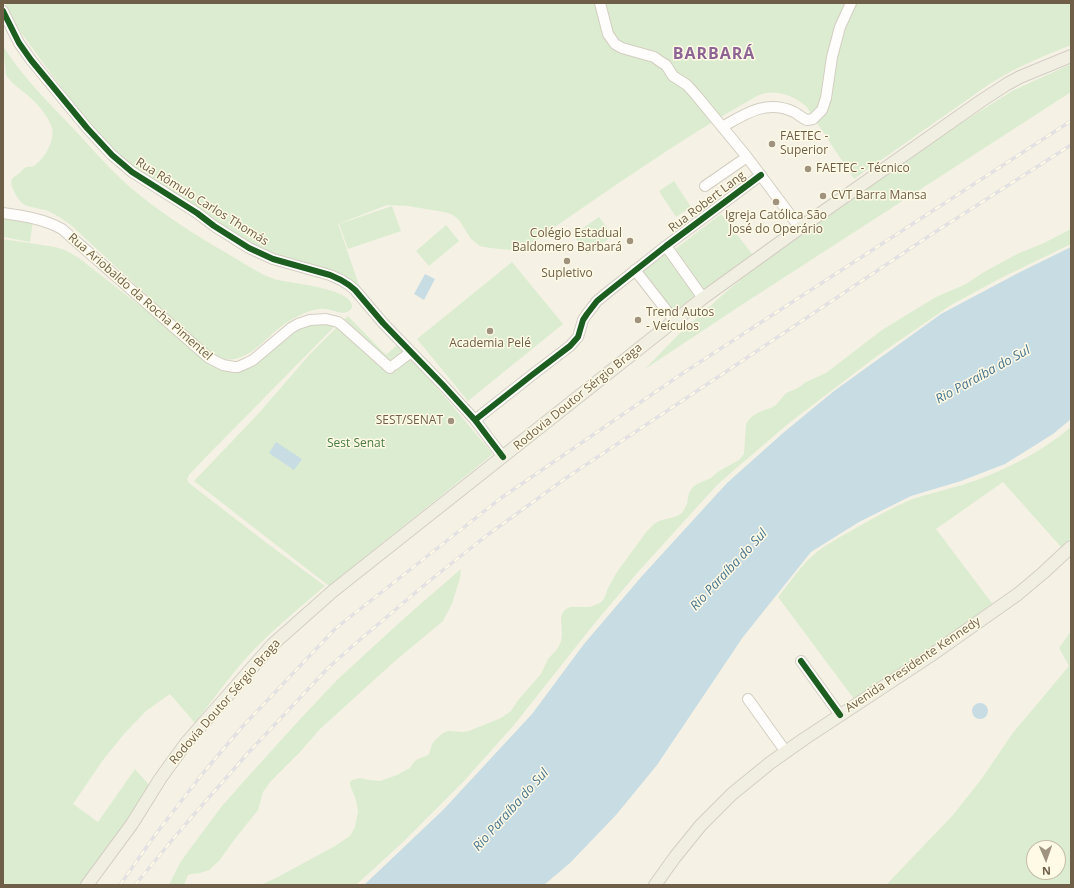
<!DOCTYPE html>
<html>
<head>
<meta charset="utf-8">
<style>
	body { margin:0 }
	#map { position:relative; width:1074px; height:888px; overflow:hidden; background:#f5f2e5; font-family:"Open Sans",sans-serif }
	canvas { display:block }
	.frame { position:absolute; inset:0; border:4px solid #705f48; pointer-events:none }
	.north { position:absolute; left:1026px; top:840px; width:40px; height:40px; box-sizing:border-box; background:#fefae5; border:1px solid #c5bca6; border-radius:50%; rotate:178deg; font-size:11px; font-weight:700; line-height:16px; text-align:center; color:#705f48 }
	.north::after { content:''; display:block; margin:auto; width:14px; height:18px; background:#9f927f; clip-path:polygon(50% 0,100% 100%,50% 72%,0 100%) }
</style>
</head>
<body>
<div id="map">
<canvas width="1074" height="888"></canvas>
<div class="frame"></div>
<div class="north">N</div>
</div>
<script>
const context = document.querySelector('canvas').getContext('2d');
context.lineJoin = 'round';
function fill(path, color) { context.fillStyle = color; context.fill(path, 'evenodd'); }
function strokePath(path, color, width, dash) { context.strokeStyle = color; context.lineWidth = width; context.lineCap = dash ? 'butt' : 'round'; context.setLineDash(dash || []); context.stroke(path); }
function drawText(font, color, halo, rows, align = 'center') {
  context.font = font + ' "Open Sans",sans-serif'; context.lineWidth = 3; context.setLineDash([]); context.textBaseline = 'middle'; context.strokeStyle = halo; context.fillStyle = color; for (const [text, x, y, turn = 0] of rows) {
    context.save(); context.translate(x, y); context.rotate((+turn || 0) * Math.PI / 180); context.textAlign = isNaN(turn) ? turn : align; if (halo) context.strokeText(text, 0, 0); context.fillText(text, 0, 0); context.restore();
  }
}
const green = new Path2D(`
	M 5,3 L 1071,3 L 1071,45 C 1043,56 1017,67 991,83 L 854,179 L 806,106 C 792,95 774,88 757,96 C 678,140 605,193 530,244 L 521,249 L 512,250 L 490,248 L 480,246 L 471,239 L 459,220 L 453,215 L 444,212 L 408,206 L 387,205 L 338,224 L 360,288 L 349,280 L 262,252 L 122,159 L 90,125 L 41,60 L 17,27 Z
	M 3,46 C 22,76 46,100 70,125 C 90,146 109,169 131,188 C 157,210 186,229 216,247 C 232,256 249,267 266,276 C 269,277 272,278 274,279 C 288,283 352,288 352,306 C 352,311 347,312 343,313 C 335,312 328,308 319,309 C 306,311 293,318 283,325 C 264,339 246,366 220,358 C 213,355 205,348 199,344 L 72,226 C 64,220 57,215 48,211 C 40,208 29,208 22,203 C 17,198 9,185 12,179 C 14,176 17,175 20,173 C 22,171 23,168 27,167 C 30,166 32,168 35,165 C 45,158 55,140 52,128 C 48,115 36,102 26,94 C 19,88 11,83 6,75 Z
	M 1071,64 L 1071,92 L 743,304 L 645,369 L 679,334 L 727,291 L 762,262 L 856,194 L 946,133 L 1012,91 Z
	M 674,181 L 691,207 L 676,217 L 659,191 Z
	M 392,206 L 401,231 L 348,249 L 339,224 Z
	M 721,214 L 752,254 L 704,290 L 674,250 Z
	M 3,216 L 33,221 L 30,242 L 3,237 Z
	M 599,217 L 613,236 L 587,254 L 573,235 Z
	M 446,225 L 459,241 L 429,266 L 416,251 Z
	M 1071,229 L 1071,244 L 999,279 L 951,305 L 877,356 L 789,423 L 718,484 L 638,572 L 594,624 L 514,725 L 464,781 L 402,843 L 356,885 L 260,885 L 276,878 L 335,846 L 350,836 L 355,827 L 358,811 L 356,800 L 350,785 L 350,782 L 352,780 L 360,778 L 369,780 L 380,781 L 397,775 L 410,768 L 414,762 L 418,759 L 426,756 L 429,754 L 432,744 L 435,740 L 443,733 L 448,731 L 463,732 L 469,731 L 501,718 L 511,711 L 519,699 L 541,674 L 548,659 L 558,648 L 561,641 L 562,635 L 561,617 L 563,612 L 566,609 L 570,607 L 590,607 L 600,603 L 604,599 L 608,588 L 617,572 L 647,531 L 654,524 L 659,521 L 677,516 L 682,513 L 687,504 L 689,493 L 692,488 L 697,484 L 711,478 L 719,471 L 739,460 L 744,454 L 746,424 C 752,413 762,411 773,407 L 776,405 L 786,393 L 798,388 L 806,382 L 826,373 L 882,330 L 913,311 L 936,297 L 966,284 L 984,272 L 1017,254 L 1044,243 Z
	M 3,239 L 55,247 L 65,250 L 79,258 L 222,370 L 283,340 L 301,328 L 321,321 L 335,326 L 204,459 L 189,475 L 187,479 L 189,483 L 268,544 L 325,586 C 299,608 271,631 248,656 C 229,677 212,701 195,723 L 170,694 L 146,711 L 124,734 L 103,760 L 73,804 L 98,822 L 135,769 L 150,786 L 102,857 L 81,885 L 3,885 Z
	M 666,253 L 699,296 L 673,314 L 639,270 Z
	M 512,262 L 563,324 L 468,401 L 417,339 Z
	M 348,316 L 386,355 L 399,343 L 493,454 L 329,586 L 194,481 L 259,413 L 310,354 Z
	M 1071,427 L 1071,538 L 1061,547 L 1003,482 L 936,529 L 994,606 L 854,699 L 778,597 C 788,585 797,571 808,560 C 822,546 840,537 856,528 C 874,518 891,508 910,500 C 927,494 945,490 962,485 C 1002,472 1039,454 1071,427 Z
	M 461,569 L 460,578 L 452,604 L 443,621 L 395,661 L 320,729 L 300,752 L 270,782 L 263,792 L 258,810 L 234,840 L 219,861 L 209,870 L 200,873 L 191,874 L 188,875 L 184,885 L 169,885 L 180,863 L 187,853 L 222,806 L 244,781 L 303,716 L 338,679 L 409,614 Z
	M 1071,631 L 1071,885 L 886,885 L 953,815 L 983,777 L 1012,734 L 1069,666 L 1059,648 ZM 1034,848 L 1058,848 L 1058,872 L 1034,872 Z`);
const water = new Path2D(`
	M 1071,247 L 1071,419 L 1053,434 L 1005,464 L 961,481 L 911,496 L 859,522 L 811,552 L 743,637 L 657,765 L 616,815 L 570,863 L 544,885 L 364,885 L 443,810 L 532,714 L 584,644 L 642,576 L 727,483 L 783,433 L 834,391 L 941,314 L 1020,272 Z
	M 425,274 L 435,279 L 424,300 L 414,294 Z
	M 276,442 L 302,459 L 294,470 L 269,453 Z
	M972 711a8 8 0 1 1 16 0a8 8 0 1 1-16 0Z`);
const minor = new Path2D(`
	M 600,3 L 608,34 L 615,44 L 622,48 L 654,57 L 661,62 L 666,65 L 673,76 L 687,85 L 696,95 L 747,157 L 800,228
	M 3,11 L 19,43 L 31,60 L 87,128 L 112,155 L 132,172 L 197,213 L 214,226 L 249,248 L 273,259 L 330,275 L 341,280 L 349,285 L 355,290 L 383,323 L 443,385 L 475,420 L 503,457
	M 722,127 C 745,114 766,99 794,112 C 798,114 802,118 807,120 L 813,119 L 822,110 L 826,98 L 832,57 L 840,27 L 851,3
	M 705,186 L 747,157
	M 3,213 C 24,216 44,219 62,229 L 209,358 L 223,365 L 234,367 L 238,367 L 247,363 L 253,360 L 291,328 L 298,324 L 310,320 L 326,319 L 338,322 L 342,325 L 390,368
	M 666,246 L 703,298
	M 635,270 L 674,320
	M 394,365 L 411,352
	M 475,420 L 532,375 L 570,346 L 578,337 L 583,320 L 587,314 L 597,301 L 608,292 L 666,246 L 761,175
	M 801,661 L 840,715
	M 748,699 L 786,752`);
const major = new Path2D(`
	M 87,885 L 132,824 L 160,779 L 186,743 L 272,645 L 333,591 L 703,298 L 800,228 L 981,101 L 1007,84 L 1020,77 L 1071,56
	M 655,885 L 675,857 L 701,825 L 732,794 L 770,763 L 804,739 L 930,656 L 1018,594 L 1043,573 L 1071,547`);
const rail = new Path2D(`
	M 120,885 L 155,835 L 203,773 L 243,726 L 336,628 L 501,498 L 683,373 L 1071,121
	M 135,885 L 183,827 L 248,753 L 328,668 L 356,643 L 428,582 L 486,536 L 566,478 L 730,369 L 929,236 L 1071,145`);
const cycleway = new Path2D(`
	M 3,11 L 19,43 L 31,60 L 87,128 L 112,155 L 132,172 L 197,213 L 214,226 L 249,248 L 273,259 L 330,275 L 341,280 L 349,285 L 355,290 L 383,323 L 443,385 L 475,420 L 503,457
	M 475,420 L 532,375 L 570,346 L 578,337 L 583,320 L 587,314 L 597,301 L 608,292 L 666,246 L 761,175
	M 801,661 L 840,715`);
const markers = [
	[772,144,4,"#9f927f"],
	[808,169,4,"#9f927f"],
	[823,196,4,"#9f927f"],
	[776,202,4,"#9f927f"],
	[630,241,4,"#9f927f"],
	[567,261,4,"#9f927f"],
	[638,320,4,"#9f927f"],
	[490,331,4,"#9f927f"],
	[451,421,4,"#9f927f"]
];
const poiNames = [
	["FAETEC -",780,137],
	["Superior",780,151],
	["FAETEC - Técnico",816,169],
	["CVT Barra Mansa",831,196],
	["Igreja Católica São",776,216,"center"],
	["José do Operário",776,230,"center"],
	["Colégio Estadual",622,234,"right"],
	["Baldomero Barbará",622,248,"right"],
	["Supletivo",567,274,"center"],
	["Trend Autos",646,313],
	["- Veículos",646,327],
	["Academia Pelé",490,344,"center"],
	["SEST/SENAT",443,421,"right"]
];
const streetNames = [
	["Rua Rômulo Carlos Thomás",202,202,32],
	["Rua Robert Lang",707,202,-37],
	["Rua Ariobaldo da Rocha Pimentel",140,297,41],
	["Rodovia Doutor Sérgio Braga",578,397,-39],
	["Avenida Presidente Kennedy",913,665,-34],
	["Rodovia Doutor Sérgio Braga",225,702,-49]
];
const parkNames = [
	["Sest Senat",356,444]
];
const waterNames = [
	["Rio Paraíba do Sul",983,375,-29],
	["Rio Paraíba do Sul",729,570,-47],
	["Rio Paraíba do Sul",511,810,-48]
];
const districtNames = [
	["BARBARÁ",714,54]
];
fill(green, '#dcecd0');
fill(water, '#c8dce4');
strokePath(minor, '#d3cec1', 12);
strokePath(major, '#d3cec3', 14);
strokePath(minor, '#fefdfb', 10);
strokePath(major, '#f1efe2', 12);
strokePath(rail, '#e4e1e2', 3.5);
strokePath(rail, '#fefae5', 2, [6]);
strokePath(cycleway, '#1b5e20', 6);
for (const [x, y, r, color] of markers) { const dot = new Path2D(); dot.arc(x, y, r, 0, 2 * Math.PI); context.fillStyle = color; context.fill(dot); strokePath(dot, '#fefae5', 1.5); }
drawText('12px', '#705f48', '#fefae5', poiNames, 'left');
drawText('12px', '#705f48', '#fefae5', streetNames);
drawText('12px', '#487b43', '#fefae5', parkNames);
drawText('italic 13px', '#497690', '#fefae5', waterNames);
context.letterSpacing = '1px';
drawText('bold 16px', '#8d6493', '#fefae5', districtNames);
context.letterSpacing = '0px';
</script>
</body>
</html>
